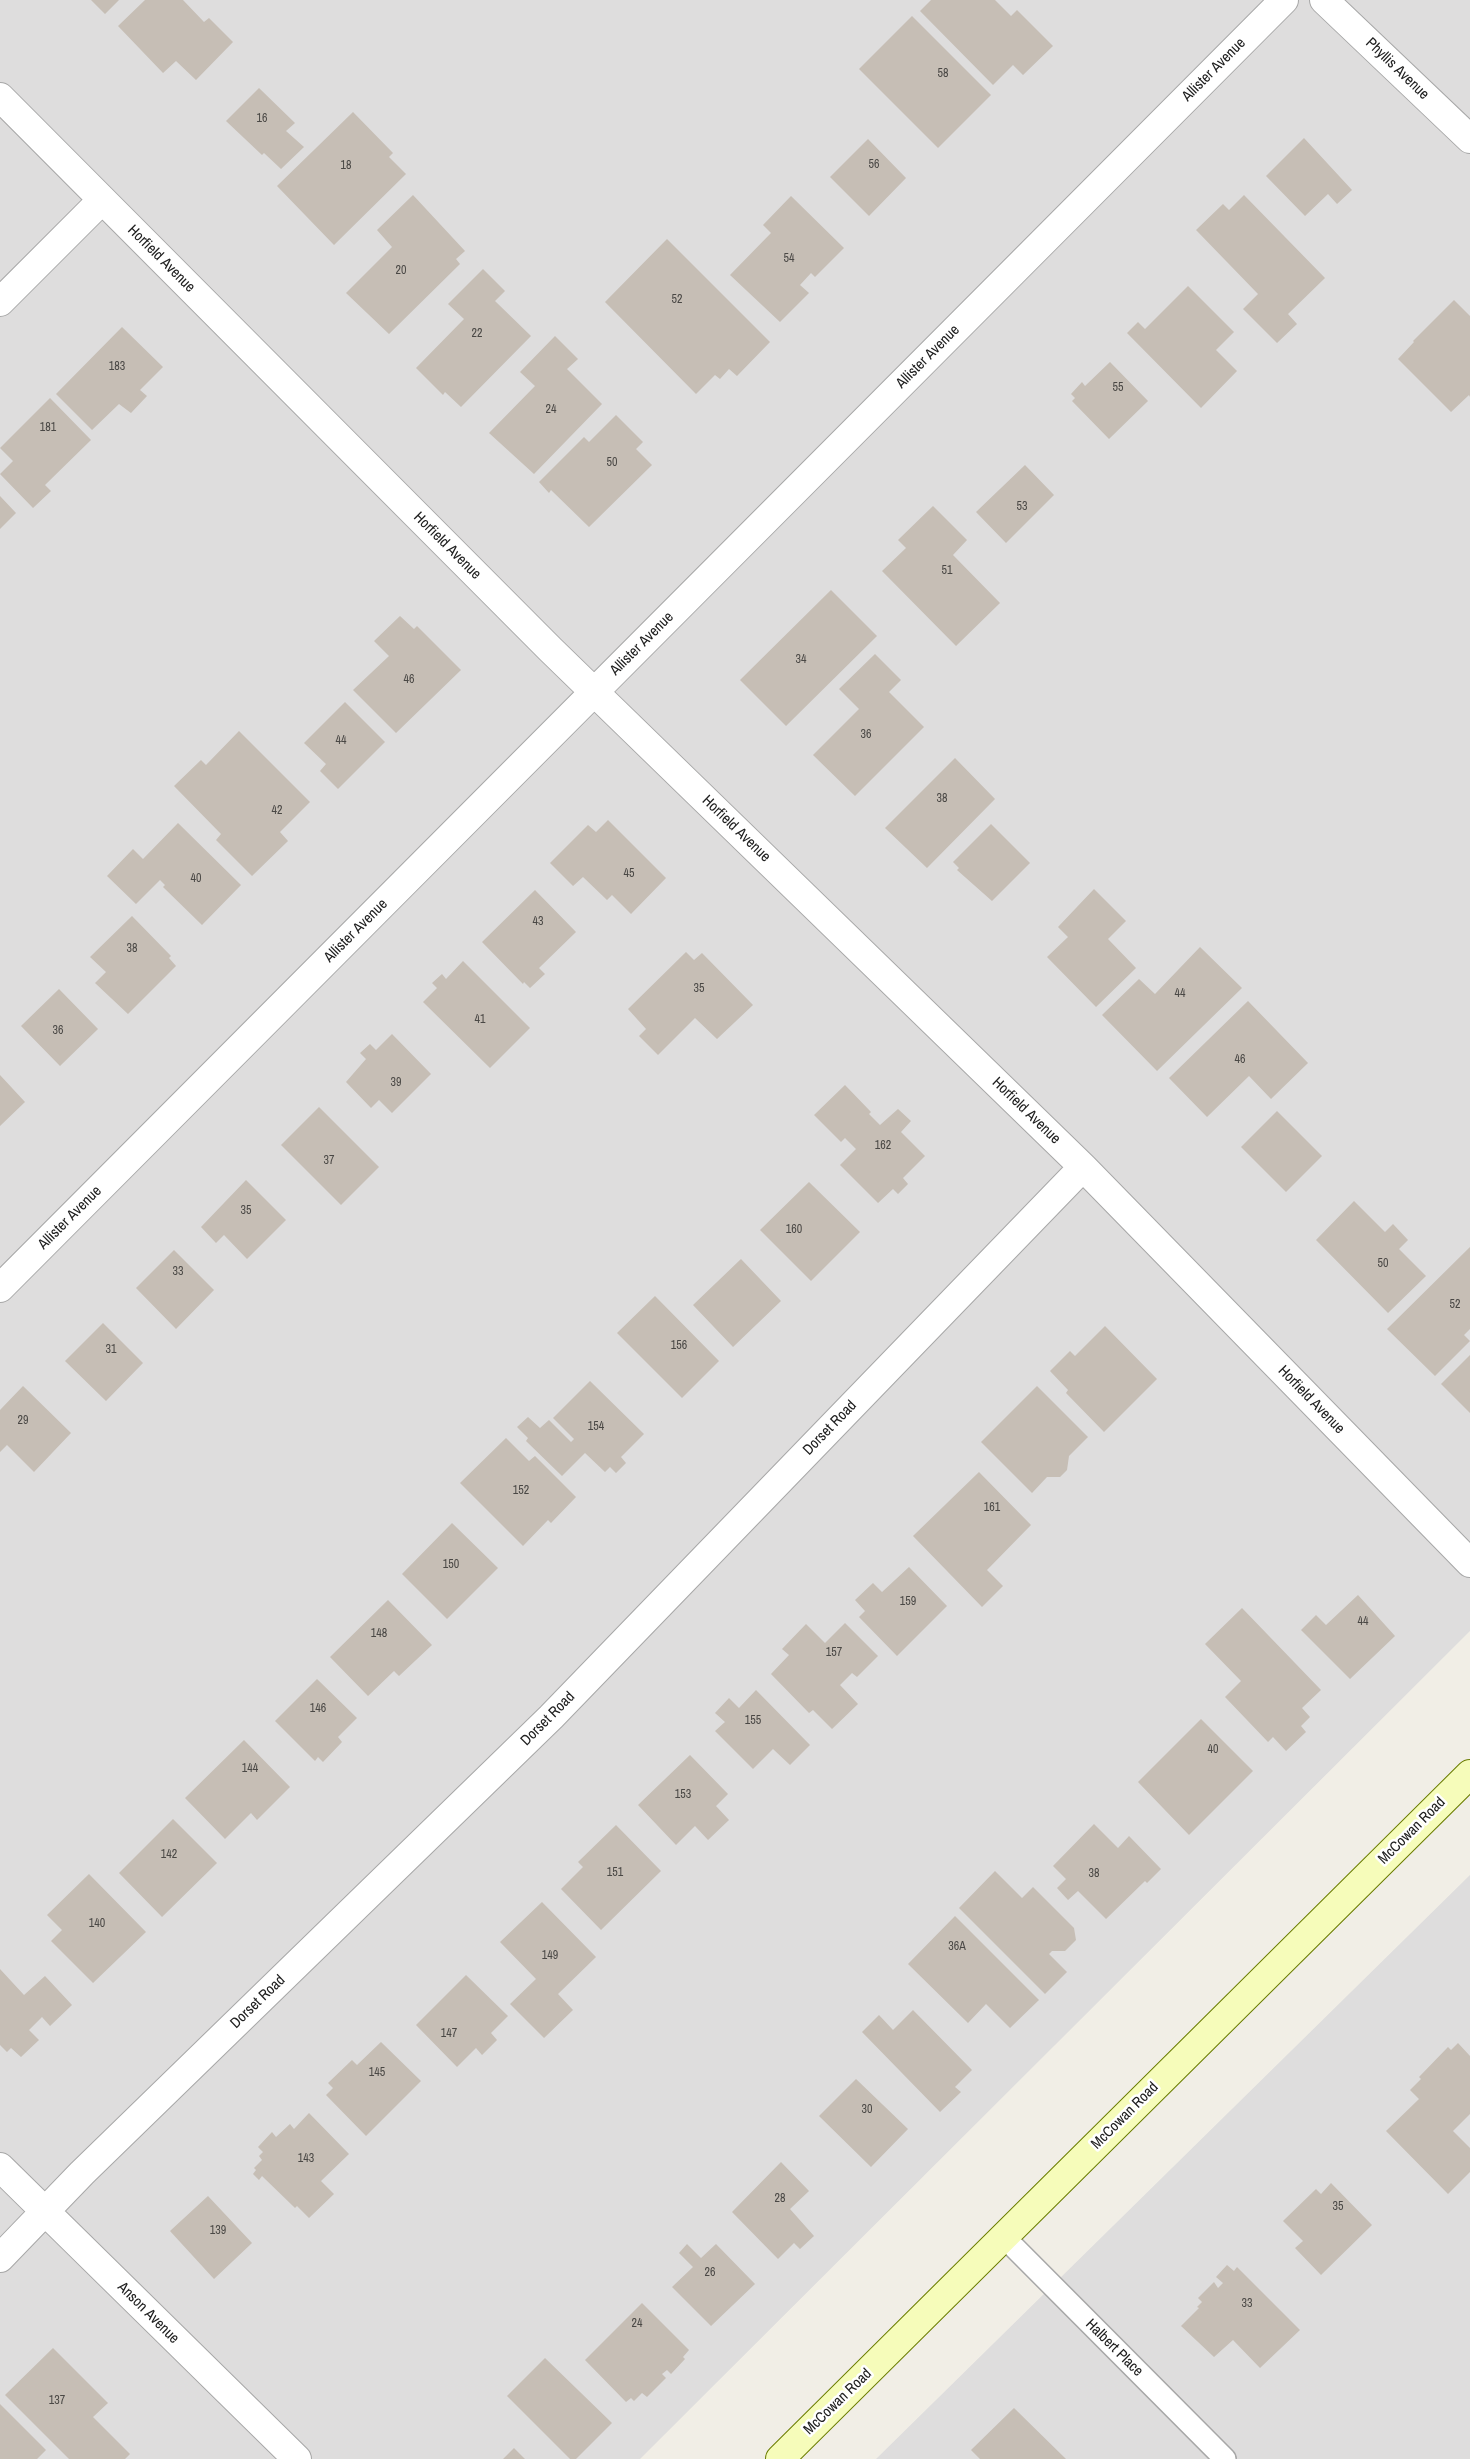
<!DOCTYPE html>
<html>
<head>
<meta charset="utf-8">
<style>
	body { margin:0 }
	canvas { display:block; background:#f1eee6 }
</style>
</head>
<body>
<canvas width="1470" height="2459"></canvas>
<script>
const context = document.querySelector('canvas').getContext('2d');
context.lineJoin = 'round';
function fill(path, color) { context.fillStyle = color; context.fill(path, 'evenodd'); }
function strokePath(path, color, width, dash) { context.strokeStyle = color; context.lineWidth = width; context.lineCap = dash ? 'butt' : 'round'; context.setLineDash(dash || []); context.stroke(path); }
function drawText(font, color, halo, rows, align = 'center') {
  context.font = font + ' "Archivo Narrow",sans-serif'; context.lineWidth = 5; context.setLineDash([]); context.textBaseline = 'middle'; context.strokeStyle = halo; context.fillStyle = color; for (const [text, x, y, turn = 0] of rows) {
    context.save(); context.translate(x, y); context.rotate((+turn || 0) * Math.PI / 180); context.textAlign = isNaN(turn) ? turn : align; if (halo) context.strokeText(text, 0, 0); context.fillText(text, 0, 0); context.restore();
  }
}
const residential = new Path2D(`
	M 0,0 L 1470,0 L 1470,1631 L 640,2459 L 0,2459 Z
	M 1470,1875 L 1470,2459 L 876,2459 Z`);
const building = new Path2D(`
	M 91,0 L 119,0 L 105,14 Z
	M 145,0 L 183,0 L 204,22 L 209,18 L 233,42 L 196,80 L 176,61 L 163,73 L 118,26 Z
	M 931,0 L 995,0 L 1011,16 L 1017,10 L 1053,46 L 1023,75 L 1013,65 L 993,85 L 920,11 Z
	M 912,16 L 991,95 L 938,148 L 859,69 Z
	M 259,88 L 295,123 L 286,131 L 304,147 L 281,169 L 264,153 L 262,155 L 226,121 Z
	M 353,112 L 393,153 L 389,157 L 406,174 L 334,245 L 277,186 Z
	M 1304,138 L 1352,190 L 1337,204 L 1328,194 L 1305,216 L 1266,176 Z
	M 868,139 L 906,178 L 869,216 L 830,177 Z
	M 413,195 L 465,251 L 456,259 L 460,264 L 389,334 L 346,293 L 392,247 L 377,230 Z
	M 1244,195 L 1325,278 L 1288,314 L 1297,324 L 1277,343 L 1243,309 L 1258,294 L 1196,230 L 1223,204 L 1229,210 Z
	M 791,196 L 844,248 L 815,277 L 811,273 L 800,285 L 809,293 L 780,322 L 730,275 L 771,233 L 763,225 Z
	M 667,239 L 770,342 L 737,376 L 729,369 L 720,379 L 715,375 L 696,394 L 605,302 Z
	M 483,269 L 505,291 L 495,301 L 531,336 L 461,407 L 445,392 L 443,395 L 416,368 L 464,319 L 448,304 Z
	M 1188,286 L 1234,332 L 1216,350 L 1237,371 L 1201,408 L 1127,333 L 1138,322 L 1145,329 Z
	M 1454,300 L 1470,316 L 1470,397 L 1469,395 L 1451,412 L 1398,359 L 1414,342 L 1413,341 Z
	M 122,327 L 163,367 L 140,390 L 147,396 L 131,413 L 119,404 L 92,430 L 56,394 Z
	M 555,336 L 578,359 L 567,369 L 602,404 L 534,474 L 489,433 L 535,386 L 520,372 Z
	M 1110,362 L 1148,401 L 1109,439 L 1072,401 L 1075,398 L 1071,394 L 1082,382 L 1085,386 Z
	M 50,398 L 91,440 L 45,485 L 51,491 L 33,508 L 0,474 L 13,461 L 0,448 Z
	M 616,415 L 643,442 L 636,449 L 652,465 L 589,527 L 551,490 L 549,493 L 539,482 L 584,437 L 589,442 Z
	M 1025,465 L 1054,495 L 1006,543 L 976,512 Z
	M 0,496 L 16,513 L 0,529 Z
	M 933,506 L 967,540 L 953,555 L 1000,603 L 956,646 L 882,571 L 906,548 L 898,540 Z
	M 831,590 L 877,636 L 786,726 L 740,680 Z
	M 400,616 L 414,629 L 417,626 L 461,670 L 396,733 L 353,690 L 389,656 L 374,641 Z
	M 875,654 L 901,680 L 889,692 L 924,727 L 855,796 L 813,755 L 859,709 L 839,689 Z
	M 345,702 L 385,742 L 338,789 L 320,771 L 326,764 L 304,743 Z
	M 239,731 L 310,802 L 280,832 L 288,841 L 252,876 L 216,840 L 221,834 L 174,786 L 201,760 L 206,765 Z
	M 955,758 L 995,799 L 927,868 L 885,828 Z
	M 608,820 L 666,878 L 631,914 L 612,895 L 607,900 L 583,877 L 573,886 L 550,863 L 588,825 L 596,832 Z
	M 178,823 L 241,885 L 202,925 L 163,887 L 165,885 L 160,880 L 136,904 L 107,876 L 133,849 L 143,859 Z
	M 991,824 L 1030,863 L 992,901 L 957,870 L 959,868 L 953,862 Z
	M 1094,889 L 1126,921 L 1108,939 L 1136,968 L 1096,1007 L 1047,957 L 1068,937 L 1058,927 Z
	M 535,890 L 576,932 L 539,968 L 545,974 L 530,988 L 524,982 L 523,984 L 482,942 Z
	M 132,916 L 171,956 L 169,958 L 176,966 L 128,1014 L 95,983 L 106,972 L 90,957 Z
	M 1200,947 L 1242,988 L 1157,1071 L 1102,1015 L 1139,979 L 1155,994 Z
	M 686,952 L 694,960 L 702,953 L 753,1005 L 717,1039 L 695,1018 L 658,1055 L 639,1036 L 646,1029 L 628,1009 Z
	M 463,961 L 530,1028 L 490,1068 L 423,1002 L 437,988 L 432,983 L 442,974 L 446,979 Z
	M 59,989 L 98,1029 L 60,1066 L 21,1026 Z
	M 1248,1001 L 1308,1063 L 1271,1099 L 1249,1076 L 1207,1117 L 1169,1078 Z
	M 392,1034 L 431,1074 L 392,1113 L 379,1100 L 371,1108 L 346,1082 L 366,1059 L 360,1053 L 370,1044 L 376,1050 Z
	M 0,1075 L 25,1102 L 0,1126 Z
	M 845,1085 L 871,1112 L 869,1114 L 880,1125 L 898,1109 L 911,1121 L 901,1132 L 925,1156 L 903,1178 L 908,1184 L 898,1194 L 893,1189 L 878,1203 L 840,1165 L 856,1149 L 845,1138 L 841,1142 L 814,1115 Z
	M 319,1107 L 379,1167 L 341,1205 L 281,1145 Z
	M 1277,1111 L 1322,1156 L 1286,1192 L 1241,1147 Z
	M 246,1180 L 286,1220 L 247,1259 L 224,1235 L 216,1243 L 201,1227 Z
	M 809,1182 L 860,1232 L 811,1281 L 760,1230 Z
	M 1354,1201 L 1385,1232 L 1393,1224 L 1408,1240 L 1399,1249 L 1426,1276 L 1388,1313 L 1316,1240 Z
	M 1470,1247 L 1470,1329 L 1464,1335 L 1470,1341 L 1435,1376 L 1387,1329 Z
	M 174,1250 L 214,1290 L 176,1329 L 136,1288 Z
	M 741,1259 L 781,1301 L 733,1347 L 693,1305 Z
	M 655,1296 L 719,1361 L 682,1398 L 617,1333 Z
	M 103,1323 L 143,1363 L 106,1401 L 65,1361 Z
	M 1105,1326 L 1157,1379 L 1104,1432 L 1066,1393 L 1068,1390 L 1050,1371 L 1070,1351 L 1075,1356 Z
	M 1470,1355 L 1470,1413 L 1441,1384 Z
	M 590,1381 L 644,1434 L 621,1457 L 626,1463 L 616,1473 L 610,1467 L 605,1472 L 585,1453 L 562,1476 L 526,1441 L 528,1438 L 517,1427 L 528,1417 L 540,1428 L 549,1420 L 571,1442 L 574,1439 L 553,1418 Z
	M 23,1386 L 71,1433 L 34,1472 L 7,1445 L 0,1452 L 0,1410 Z
	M 1037,1386 L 1088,1437 L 1069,1456 L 1067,1470 L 1060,1477 L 1047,1477 L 1032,1493 L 981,1442 Z
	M 506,1438 L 529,1461 L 535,1456 L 576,1497 L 551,1523 L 548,1520 L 523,1546 L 460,1483 Z
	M 979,1472 L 1031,1525 L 987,1570 L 1003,1586 L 982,1607 L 913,1536 Z
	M 452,1523 L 498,1568 L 447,1619 L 402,1574 Z
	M 909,1567 L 947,1606 L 897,1656 L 859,1617 L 865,1611 L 855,1600 L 873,1583 L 882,1592 Z
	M 1358,1595 L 1395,1636 L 1350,1679 L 1301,1630 L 1316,1615 L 1326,1625 Z
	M 388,1600 L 432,1645 L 399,1676 L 394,1671 L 368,1696 L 330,1657 Z
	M 1242,1608 L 1321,1690 L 1302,1708 L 1310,1717 L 1301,1726 L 1306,1732 L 1286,1751 L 1273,1737 L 1268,1742 L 1225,1697 L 1241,1681 L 1205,1644 Z
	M 845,1623 L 878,1656 L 857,1677 L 852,1673 L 840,1685 L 858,1704 L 832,1729 L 813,1710 L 809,1713 L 771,1674 L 789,1655 L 782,1649 L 806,1624 L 825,1643 Z
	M 317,1679 L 357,1718 L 338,1737 L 342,1742 L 323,1762 L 318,1757 L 315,1761 L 275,1721 Z
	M 756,1690 L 810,1745 L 790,1765 L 773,1749 L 753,1769 L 715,1731 L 725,1722 L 715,1713 L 729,1698 L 739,1708 Z
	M 1201,1719 L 1253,1771 L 1189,1835 L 1138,1782 Z
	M 244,1740 L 290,1787 L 257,1820 L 251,1813 L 225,1839 L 185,1798 Z
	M 690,1755 L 728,1794 L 716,1806 L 729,1820 L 708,1840 L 695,1826 L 676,1845 L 638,1805 Z
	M 173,1819 L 217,1863 L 162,1917 L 119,1873 Z
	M 1094,1824 L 1118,1848 L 1129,1836 L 1161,1869 L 1147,1883 L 1145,1881 L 1106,1919 L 1078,1891 L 1068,1900 L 1057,1888 L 1066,1879 L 1053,1866 Z
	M 616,1825 L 661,1871 L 601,1930 L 561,1889 L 583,1867 L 578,1862 Z
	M 995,1871 L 1022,1898 L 1033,1887 L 1074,1928 L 1076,1940 L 1065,1951 L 1052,1951 L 1049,1954 L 1067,1972 L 1045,1994 L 959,1908 Z
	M 89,1874 L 146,1932 L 93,1983 L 51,1941 L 62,1930 L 47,1915 Z
	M 542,1902 L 596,1957 L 558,1994 L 573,2010 L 544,2038 L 510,2004 L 536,1979 L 500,1942 Z
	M 955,1916 L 1039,2000 L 1010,2028 L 986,2004 L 968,2023 L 908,1964 Z
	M 0,1969 L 24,1995 L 45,1976 L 72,2005 L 50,2026 L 42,2017 L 29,2030 L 39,2040 L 21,2057 L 11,2048 L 7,2052 L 0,2045 Z
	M 466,1975 L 508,2016 L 491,2033 L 497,2040 L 482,2055 L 476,2048 L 457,2067 L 416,2025 Z
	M 913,2010 L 972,2070 L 955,2087 L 961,2092 L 940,2112 L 862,2032 L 879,2015 L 893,2030 Z
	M 381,2042 L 421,2081 L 366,2136 L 326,2095 L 333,2088 L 328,2083 L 352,2060 L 357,2065 Z
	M 1458,2043 L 1470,2056 L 1470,2114 L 1453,2131 L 1470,2148 L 1470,2172 L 1448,2194 L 1386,2131 L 1419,2099 L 1410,2090 L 1421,2079 L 1419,2077 L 1448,2047 L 1451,2050 Z
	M 856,2079 L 908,2129 L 871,2167 L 819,2116 Z
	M 309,2113 L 349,2154 L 321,2181 L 334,2194 L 309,2218 L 297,2206 L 295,2208 L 262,2176 L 259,2180 L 253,2174 L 256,2170 L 254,2168 L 262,2160 L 259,2156 L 263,2152 L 258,2147 L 272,2132 L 276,2137 L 290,2124 L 294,2129 Z
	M 781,2162 L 809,2191 L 790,2209 L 814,2236 L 800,2249 L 794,2243 L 778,2259 L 732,2212 Z
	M 1331,2183 L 1372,2225 L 1321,2275 L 1295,2248 L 1303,2241 L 1283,2221 L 1316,2189 L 1321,2194 Z
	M 208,2196 L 252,2243 L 214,2279 L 170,2231 Z
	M 687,2244 L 701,2258 L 716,2244 L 755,2284 L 711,2326 L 672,2287 L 693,2267 L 679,2253 Z
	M 1227,2265 L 1234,2271 L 1237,2267 L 1300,2330 L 1260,2368 L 1233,2340 L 1214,2357 L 1181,2326 L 1199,2308 L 1197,2307 L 1202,2302 L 1198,2298 L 1214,2282 L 1218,2288 L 1223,2283 L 1216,2277 Z
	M 642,2303 L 689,2350 L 683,2357 L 685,2359 L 671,2374 L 667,2370 L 662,2374 L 666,2378 L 647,2397 L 642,2393 L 634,2401 L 631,2398 L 626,2402 L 585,2360 Z
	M 53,2348 L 108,2403 L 93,2417 L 130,2454 L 125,2459 L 69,2459 L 5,2395 Z
	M 545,2358 L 612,2423 L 576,2459 L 570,2459 L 507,2396 Z
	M 0,2404 L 46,2450 L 37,2459 L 0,2459 Z
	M 1014,2408 L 1066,2459 L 980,2459 L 971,2450 Z
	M 514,2448 L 525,2459 L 503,2459 Z`);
const lane = new Path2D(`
	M 1004,2237 L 1225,2459`);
const street = new Path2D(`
	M 1324,0 L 1470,139
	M 0,97 L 551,650 L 1083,1167 L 1470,1563
	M 0,302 L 102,200
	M 0,1288 L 1284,0
	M 0,2167 L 297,2459
	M 0,2258 L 82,2173 L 551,1717 L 1083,1167`);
const secondary = new Path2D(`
	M 780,2459 L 1470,1774`);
const numberNames = [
	["58",943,74],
	["16",262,119],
	["56",874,165],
	["18",346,166],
	["54",789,259],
	["20",401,271],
	["52",677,300],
	["22",477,334],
	["183",117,367],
	["55",1118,388],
	["24",551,410],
	["181",48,428],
	["50",612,463],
	["53",1022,507],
	["51",947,571],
	["34",801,660],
	["46",409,680],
	["36",866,735],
	["44",341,741],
	["38",942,799],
	["42",277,811],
	["45",629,874],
	["40",196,879],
	["43",538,922],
	["38",132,949],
	["35",699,989],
	["44",1180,994],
	["41",480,1020],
	["36",58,1031],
	["46",1240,1060],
	["39",396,1083],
	["162",883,1146],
	["37",329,1161],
	["35",246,1211],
	["160",794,1230],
	["50",1383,1264],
	["33",178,1272],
	["52",1455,1305],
	["156",679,1346],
	["31",111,1350],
	["29",23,1421],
	["154",596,1427],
	["152",521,1491],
	["161",992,1508],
	["150",451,1565],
	["159",908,1602],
	["44",1363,1622],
	["148",379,1634],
	["157",834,1653],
	["146",318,1709],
	["155",753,1721],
	["40",1213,1750],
	["144",250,1769],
	["153",683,1795],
	["142",169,1855],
	["151",615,1873],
	["38",1094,1874],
	["140",97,1924],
	["36A",957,1947],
	["149",550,1956],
	["147",449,2034],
	["145",377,2073],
	["30",867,2110],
	["143",306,2159],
	["28",780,2199],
	["35",1338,2207],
	["139",218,2231],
	["26",710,2273],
	["33",1247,2304],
	["24",637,2324],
	["137",57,2401]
];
const streetNames = [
	["Phyllis Avenue",1397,69,44],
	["Allister Avenue",1214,70,-45],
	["Horfield Avenue",161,259,45],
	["Allister Avenue",928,357,-45],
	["Horfield Avenue",447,546,45],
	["Allister Avenue",642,644,-45],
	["Horfield Avenue",736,829,44],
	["Allister Avenue",356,931,-45],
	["Horfield Avenue",1026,1111,44],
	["Allister Avenue",70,1218,-45],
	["Horfield Avenue",1311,1400,46],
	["Dorset Road",830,1428,-46],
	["Dorset Road",548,1719,-45],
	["McCowan Road",1412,1831,-45],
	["Dorset Road",258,2002,-44],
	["McCowan Road",1125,2116,-45],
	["Anson Avenue",148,2313,45],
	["Halbert Place",1114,2348,45],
	["McCowan Road",838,2402,-44]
];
fill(residential, '#dedddd');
fill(building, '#c6beb5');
strokePath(lane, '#a7a7a7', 24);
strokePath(street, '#a7a7a7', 30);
strokePath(secondary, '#6b7d01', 30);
strokePath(lane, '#fff', 21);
strokePath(street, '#fff', 28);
strokePath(secondary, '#f6fcba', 28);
drawText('12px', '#4a4845', null, numberNames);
drawText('15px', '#202020', '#fff', streetNames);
</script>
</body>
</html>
